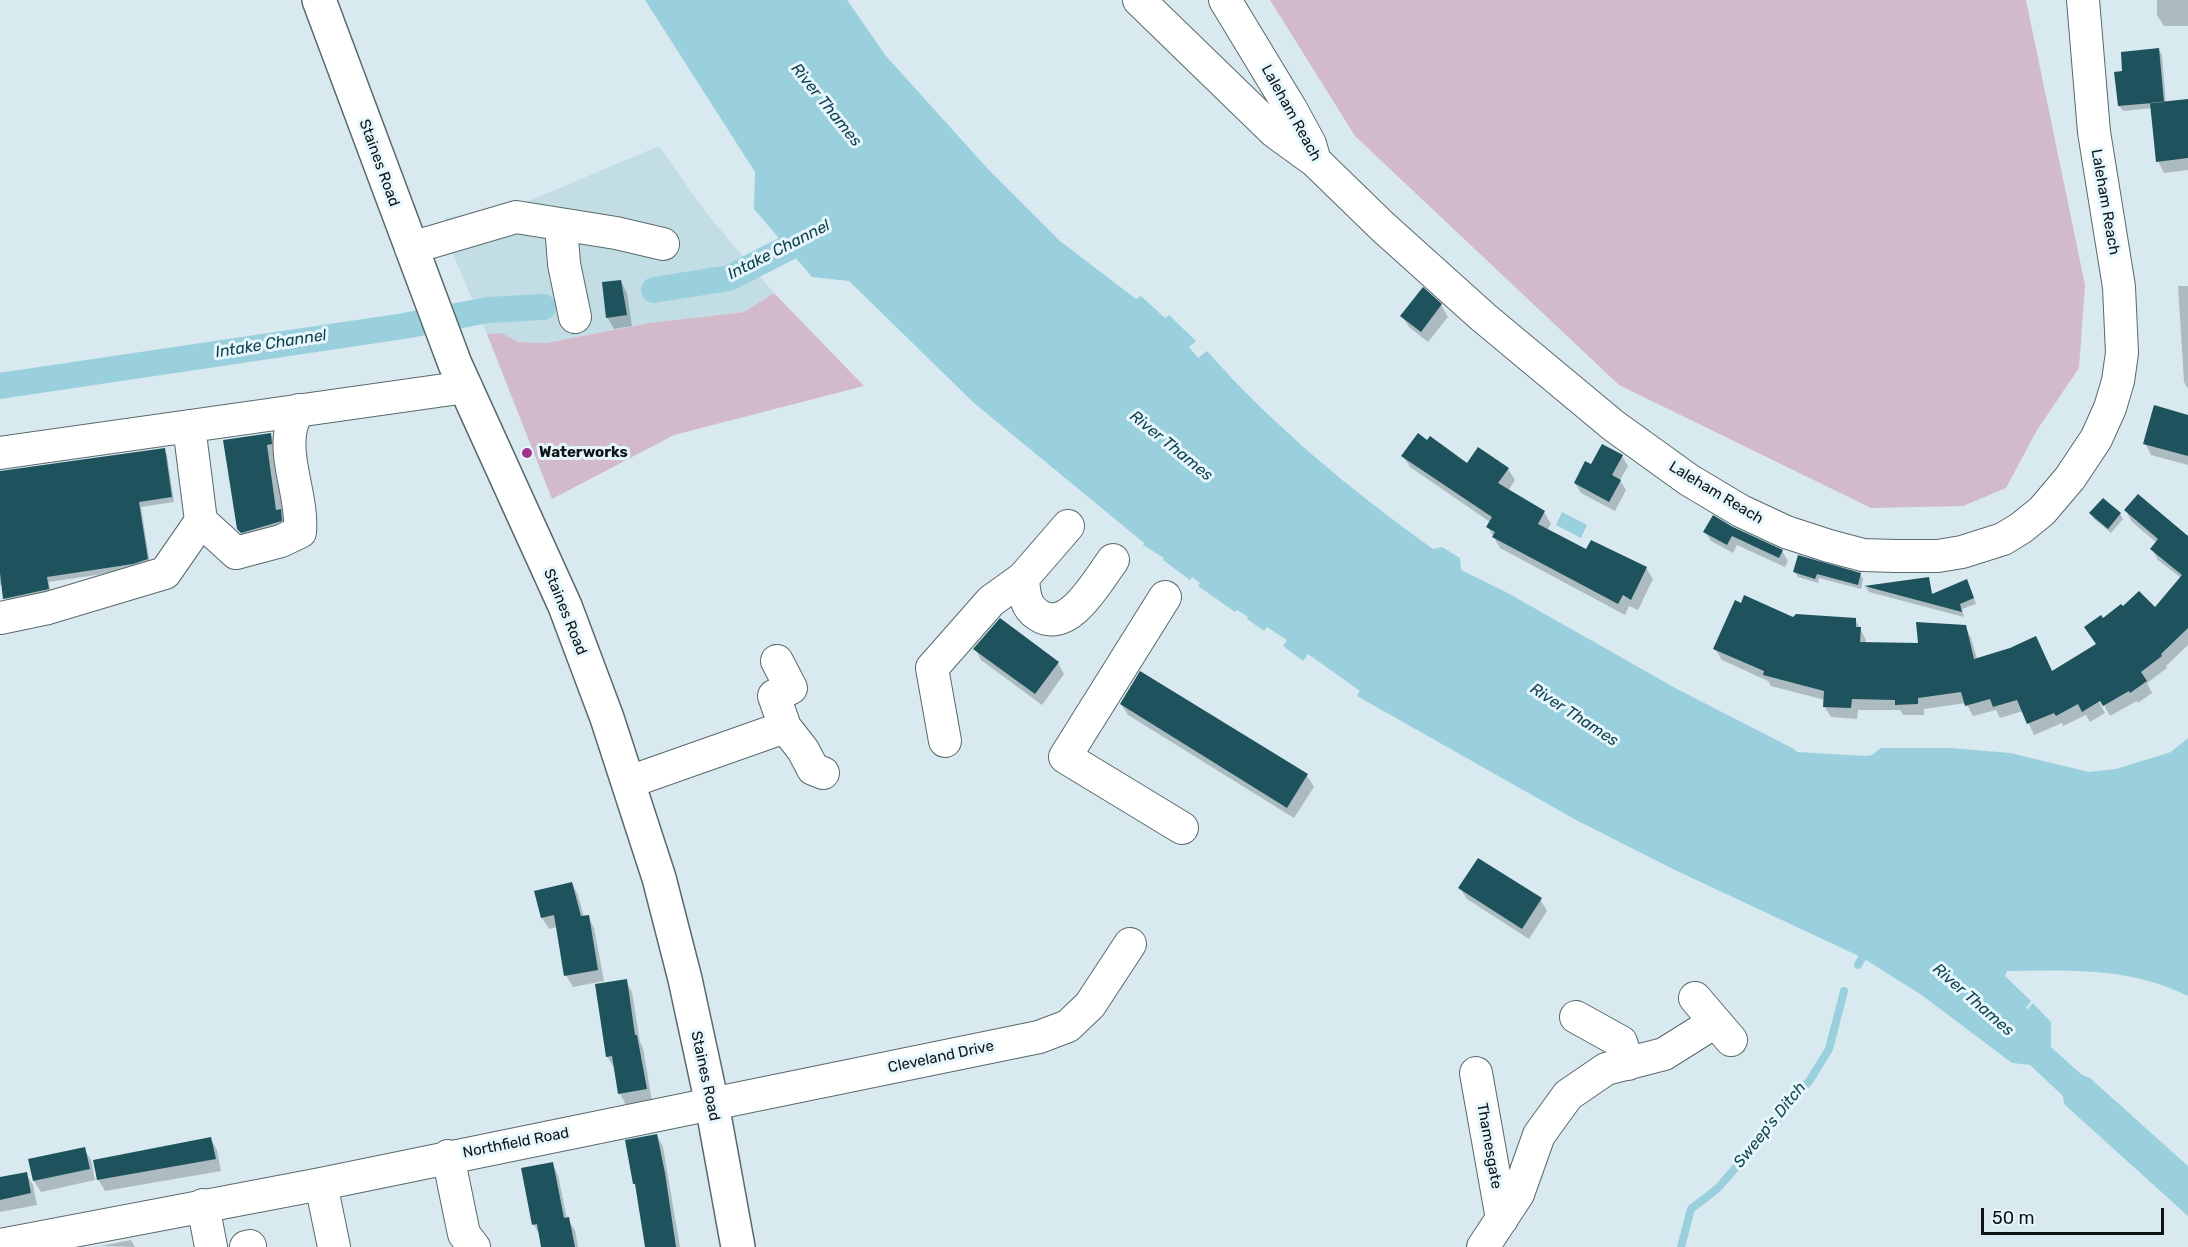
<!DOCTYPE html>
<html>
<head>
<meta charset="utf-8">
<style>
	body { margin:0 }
	#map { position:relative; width:2188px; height:1247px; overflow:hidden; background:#d8eaef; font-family:Rubik,sans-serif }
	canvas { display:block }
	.scale { position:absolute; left:1981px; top:1208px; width:183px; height:27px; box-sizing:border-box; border:3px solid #0e1416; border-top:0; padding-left:8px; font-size:18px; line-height:21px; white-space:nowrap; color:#0e1416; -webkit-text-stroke:4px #e5f7fc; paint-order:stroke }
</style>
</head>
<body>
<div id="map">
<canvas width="2188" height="1247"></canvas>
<div class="scale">50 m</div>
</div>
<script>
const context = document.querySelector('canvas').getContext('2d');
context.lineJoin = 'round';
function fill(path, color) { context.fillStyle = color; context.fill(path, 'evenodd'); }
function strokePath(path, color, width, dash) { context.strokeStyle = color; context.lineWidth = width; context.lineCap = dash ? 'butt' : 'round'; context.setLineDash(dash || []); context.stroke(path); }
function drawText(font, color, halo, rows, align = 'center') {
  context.font = font + ' Rubik,sans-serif'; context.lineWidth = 6; context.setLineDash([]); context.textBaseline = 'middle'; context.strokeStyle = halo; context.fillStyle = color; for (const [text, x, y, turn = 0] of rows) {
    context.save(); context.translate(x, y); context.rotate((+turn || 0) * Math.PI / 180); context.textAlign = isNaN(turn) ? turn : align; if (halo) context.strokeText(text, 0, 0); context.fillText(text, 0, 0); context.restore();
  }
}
const built = new Path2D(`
	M 659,146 L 707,214 L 774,293 L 744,312 L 650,323 L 546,343 L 518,342 L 502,333 L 487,334 L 452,252 L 454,234 L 445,218 L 517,206 Z`);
const green = new Path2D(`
	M 1270,0 L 2026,0 L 2085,285 L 2079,368 L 2037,430 L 2006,488 L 1963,506 L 1871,508 L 1619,385 L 1355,136 Z
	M 774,293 L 864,386 L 674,435 L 552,499 L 487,334 L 502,333 L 518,342 L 546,343 L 650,323 L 744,312 Z`);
const water = new Path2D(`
	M 645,0 L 847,0 L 886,56 L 988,169 L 1060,241 L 1136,299 L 1141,296 L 1165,318 L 1169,315 L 1196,341 L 1189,347 L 1198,358 L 1207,351 C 1273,426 1352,491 1433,549 L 1442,547 L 1460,558 L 1461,570 L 1506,592 L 1677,689 L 1794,749 L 1797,752 L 1866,756 L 1872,755 L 1881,748 L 1950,748 L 2010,753 L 2089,772 L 2116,769 L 2171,752 L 2188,738 L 2188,996 C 2130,967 2070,970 2007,971 L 2005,976 L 2031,1001 L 2026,1008 L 2028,1009 L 2033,1003 L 2051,1022 L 2051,1047 L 2082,1075 L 2090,1078 L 2188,1166 L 2188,1216 L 2064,1104 L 2063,1096 L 2030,1065 L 2012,1063 L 1923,996 L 1863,958 L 1675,870 L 1576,820 L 1357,696 L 1360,691 L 1308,654 L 1303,661 L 1283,646 L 1287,640 L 1267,627 L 1264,631 L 1247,619 L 1248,617 L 1237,610 L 1235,612 L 1198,586 L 1200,583 L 1192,577 L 1190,580 L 1163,560 L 1164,558 L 1143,545 L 1144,543 L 974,403 L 849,281 L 812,277 L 754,209 L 755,172 Z
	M 1562,512 L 1587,525 L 1581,538 L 1556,525 Z`);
const shadow = new Path2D(`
	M 2157,0 L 2188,0 L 2188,26 L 2164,26 L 2157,15 Z
	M 2159,50 L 2162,55 L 2166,103 L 2188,101 L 2188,170 L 2164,173 L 2158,161 L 2152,108 L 2123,111 L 2119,106 L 2124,73 Z
	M 621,281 L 627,293 L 632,326 L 614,329 L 607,317 Z
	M 2178,286 L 2188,286 L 2188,389 L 2184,382 Z
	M 1441,305 L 1448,317 L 1428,342 L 1409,327 L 1402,316 Z
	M 2188,417 L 2188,465 L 2151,455 L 2145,443 Z
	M 270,434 L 280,452 L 276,463 L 283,516 L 290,528 L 249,547 L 238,529 Z
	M 164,449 L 167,455 L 174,502 L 141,507 L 150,564 L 136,569 L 49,582 L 51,594 L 8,604 L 5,598 L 3,584 L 0,585 L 0,472 Z
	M 1403,456 L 1508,469 L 1515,480 L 1508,491 L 1544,512 L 1551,524 L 1547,530 L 1587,551 L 1646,568 L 1653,579 L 1638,610 L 1629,606 L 1625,615 L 1500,548 L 1488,527 L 1490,522 L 1410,467 Z
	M 1622,456 L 1628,466 L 1620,480 L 1626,490 L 1615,511 L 1581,493 L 1575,483 L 1592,466 Z
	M 2126,511 L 2188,538 L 2188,645 L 2166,666 L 2167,668 L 2147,683 L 2152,693 L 2138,703 L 2137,701 L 2110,716 L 2100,698 L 2098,700 L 2105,713 L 2090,722 L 2086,715 L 2063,726 L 2062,723 L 2034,735 L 2023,711 L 2000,718 L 1996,710 L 1973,716 L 1966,703 L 1924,709 L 1924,715 L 1903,715 L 1900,710 L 1858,710 L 1857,719 L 1831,717 L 1824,706 L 1825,700 L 1771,686 L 1768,681 L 1722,660 L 1715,649 L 1793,618 L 1855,619 L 1866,640 L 1866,644 L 1920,644 L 1965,626 L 1971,638 L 1977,659 L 2052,672 L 2097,646 L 2103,620 L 2155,610 L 2181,578 L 2158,560 L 2152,549 L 2157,543 L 2132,522 Z
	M 2091,514 L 2120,514 L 2123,519 L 2111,533 L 2094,519 Z
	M 1733,529 L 1782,551 L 1788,561 L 1785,567 L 1737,545 L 1733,553 L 1711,541 L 1705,532 Z
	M 1795,572 L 1860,574 L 1863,579 L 1861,589 L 1819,578 L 1818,583 L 1798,577 Z
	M 1928,578 L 1933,595 L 1969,586 L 1976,604 L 1962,609 L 1964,617 L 1869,592 L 1866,588 Z
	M 975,649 L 1058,663 L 1064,674 L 1042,705 L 981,660 Z
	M 1121,704 L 1307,776 L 1314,787 L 1294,818 L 1128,715 Z
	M 572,883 L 578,895 L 584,917 L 588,916 L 594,928 L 604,981 L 573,987 L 566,975 L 557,927 L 549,929 L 542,918 Z
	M 1460,888 L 1540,899 L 1547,911 L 1529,939 L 1467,899 Z
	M 626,981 L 632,992 L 640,1042 L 643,1048 L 652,1101 L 626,1105 L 620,1094 L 614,1068 L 607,1056 Z
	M 657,1135 L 663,1147 L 680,1247 L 649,1247 Z
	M 211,1139 L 217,1150 L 221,1171 L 105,1191 L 98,1179 Z
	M 84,1149 L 91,1160 L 95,1180 L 41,1192 L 34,1181 Z
	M 552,1163 L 558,1175 L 567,1219 L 575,1230 L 578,1247 L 543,1247 L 541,1237 L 534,1225 Z
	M 26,1174 L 33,1185 L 37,1205 L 0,1212 L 0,1179 Z
	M 131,1240 L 135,1247 L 101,1246 Z`);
const stream = new Path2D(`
	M 1858,965 L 1866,951
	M 1681,1247 L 1691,1209 L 1718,1188 L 1776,1121 L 1810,1080 L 1829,1049 L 1844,991`);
const canal = new Path2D(`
	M 654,290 L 729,278 L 819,232
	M 0,386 L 404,326 L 488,310 L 543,307`);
const building = new Path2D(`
	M 2159,48 L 2164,102 L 2118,106 L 2114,72 L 2122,71 L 2121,52 Z
	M 2188,99 L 2188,158 L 2156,162 L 2150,103 Z
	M 621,280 L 627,315 L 606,318 L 602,282 Z
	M 1423,287 L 1442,304 L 1421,332 L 1400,316 Z
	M 2154,405 L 2188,415 L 2188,456 L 2143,444 Z
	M 271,433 L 272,444 L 267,445 L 276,510 L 281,509 L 282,521 L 241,533 L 237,529 L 223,440 Z
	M 1418,433 L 1427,440 L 1430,436 L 1467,463 L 1478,447 L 1509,468 L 1498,483 L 1545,511 L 1538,524 L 1586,549 L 1591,540 L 1647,567 L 1631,600 L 1623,595 L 1618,604 L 1492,537 L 1495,532 L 1486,527 L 1492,517 L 1401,456 Z
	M 1602,444 L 1623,455 L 1612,475 L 1621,480 L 1609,502 L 1574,483 L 1585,461 L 1591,464 Z
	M 165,448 L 172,497 L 139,502 L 148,559 L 133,564 L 47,577 L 49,589 L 3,599 L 0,573 L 0,471 Z
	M 2138,494 L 2188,536 L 2188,628 L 2161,654 L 2162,656 L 2141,672 L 2147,681 L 2130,693 L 2129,691 L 2103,706 L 2100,701 L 2082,712 L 2078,704 L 2056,716 L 2054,713 L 2027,724 L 2017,700 L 1993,707 L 1990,699 L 1965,706 L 1961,692 L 1918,698 L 1918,704 L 1895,705 L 1895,700 L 1852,699 L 1851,708 L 1823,707 L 1824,691 L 1763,675 L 1764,671 L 1713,649 L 1735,600 L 1741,603 L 1744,595 L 1793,617 L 1796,614 L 1856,618 L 1856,627 L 1861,627 L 1860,642 L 1918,643 L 1916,622 L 1966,625 L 1974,659 L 2010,648 L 2036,636 L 2052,671 L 2096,644 L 2084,627 L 2101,615 L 2103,618 L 2121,604 L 2123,606 L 2139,591 L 2155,607 L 2182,575 L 2150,549 L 2158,539 L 2124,510 Z
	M 2103,498 L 2121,513 L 2108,529 L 2089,513 Z
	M 1713,515 L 1733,527 L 1783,550 L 1779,558 L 1732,536 L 1727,545 L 1703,532 Z
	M 1798,555 L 1861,573 L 1858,585 L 1817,574 L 1815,579 L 1793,572 Z
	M 1929,577 L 1932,594 L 1967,579 L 1974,598 L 1960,604 L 1962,612 L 1864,586 Z
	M 1000,618 L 1059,662 L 1035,694 L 973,649 Z
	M 1140,671 L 1308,774 L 1287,808 L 1120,704 Z
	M 1478,858 L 1542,898 L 1522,929 L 1458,888 Z
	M 572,882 L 581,916 L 589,915 L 598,970 L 564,976 L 554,915 L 541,918 L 534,891 Z
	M 627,979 L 635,1035 L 637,1035 L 647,1089 L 618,1094 L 612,1056 L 606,1057 L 595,984 Z
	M 657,1134 L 665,1173 L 676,1247 L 645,1247 L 635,1184 L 633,1184 L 625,1140 Z
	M 211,1137 L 216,1159 L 97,1180 L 93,1160 Z
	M 85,1147 L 90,1169 L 33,1181 L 28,1159 Z
	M 553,1162 L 564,1218 L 569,1217 L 575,1247 L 541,1247 L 537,1224 L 532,1225 L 521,1168 Z
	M 27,1172 L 31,1193 L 0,1200 L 0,1177 Z`);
const minor = new Path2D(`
	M 1139,0 L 1275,132 L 1315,161
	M 1225,0 L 1291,109 L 1310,144 L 1315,161 L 1383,227 L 1483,317 L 1614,426 L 1689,480 L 1741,511 L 1786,532 L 1829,546 L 1863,555 L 1896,556 L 1938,556 L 1962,552 L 2003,539 L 2021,528 L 2042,511 L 2070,478 L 2096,439 L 2110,408 L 2118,381 L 2122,353 L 2119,287 L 2094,132 L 2083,0
	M 561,225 L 564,264 L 575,317
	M 411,248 L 516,217 L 616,233 L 663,244
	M 189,426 L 201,521 L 236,553 L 281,541 L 300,532 C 303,498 284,461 291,428 C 292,422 296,416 299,410
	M 0,453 L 466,387
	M 1068,526 L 1023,578 C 1024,593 1025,607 1038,615 C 1069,635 1097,581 1113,560
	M 1165,597 L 1065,757 L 1182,828
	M 0,618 L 48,608 L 165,573 L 201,521
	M 777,661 L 791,688 L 774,696 L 785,727
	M 945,741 L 932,668 L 991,601 L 1023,578
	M 629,782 L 785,727 L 803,750 L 813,769 L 823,773
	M 1695,998 L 1731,1040
	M 1576,1017 L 1621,1042 L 1628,1064
	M 1476,1073 L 1502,1219
	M 448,1156 L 464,1234 L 474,1247
	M 321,1184 L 334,1247
	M 203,1205 L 211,1247
	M 0,1245 L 321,1184 L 1039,1037 L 1068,1026 L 1090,1005 L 1130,944
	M 246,1247 L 250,1246
	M 1483,1247 L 1518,1194 L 1539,1135 L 1568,1095 L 1606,1069 L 1664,1054 L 1715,1022`);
const major = new Path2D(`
	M 319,0 L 455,364 L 565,606 L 607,718 L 659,878 L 685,979 L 712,1104 L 738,1247`);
const markers = [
	[527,453,6,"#a3328e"]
];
const streetNames = [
	["Laleham Reach",1291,113,61],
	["Staines Road",379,163,70],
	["Laleham Reach",2105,202,80],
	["Laleham Reach",1716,493,31],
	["Staines Road",565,612,68],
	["Cleveland Drive",941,1057,-12],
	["Staines Road",705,1076,78],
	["Northfield Road",516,1143,-11],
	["Thamesgate",1489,1146,80]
];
const poiNames = [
	["Waterworks",539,453]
];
const waterNames = [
	["River Thames",826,105,51],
	["Intake Channel",779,250,-27],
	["Intake Channel",271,344,-9],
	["River Thames",1171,446,39],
	["River Thames",1574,715,33],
	["River Thames",1973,1000,41],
	["Sweep's Ditch",1770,1125,-51]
];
fill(built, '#c2dde4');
fill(green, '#d2bacb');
fill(water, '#9ad0dd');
fill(shadow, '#0003');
strokePath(stream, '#9ad0dd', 8);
strokePath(canal, '#9ad0dd', 26);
fill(building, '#1e535e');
strokePath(minor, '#59696d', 34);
strokePath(major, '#59696d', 36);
strokePath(minor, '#fff', 32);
strokePath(major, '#fff', 33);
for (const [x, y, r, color] of markers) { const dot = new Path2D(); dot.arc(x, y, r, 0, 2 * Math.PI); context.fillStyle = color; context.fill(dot); strokePath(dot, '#e5f7fc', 2); }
drawText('15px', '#0e1416', '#e5f7fc', streetNames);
drawText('bold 15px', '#0e1416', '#e5f7fc', poiNames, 'left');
drawText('italic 16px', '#12424c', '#e5f7fc', waterNames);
</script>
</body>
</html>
